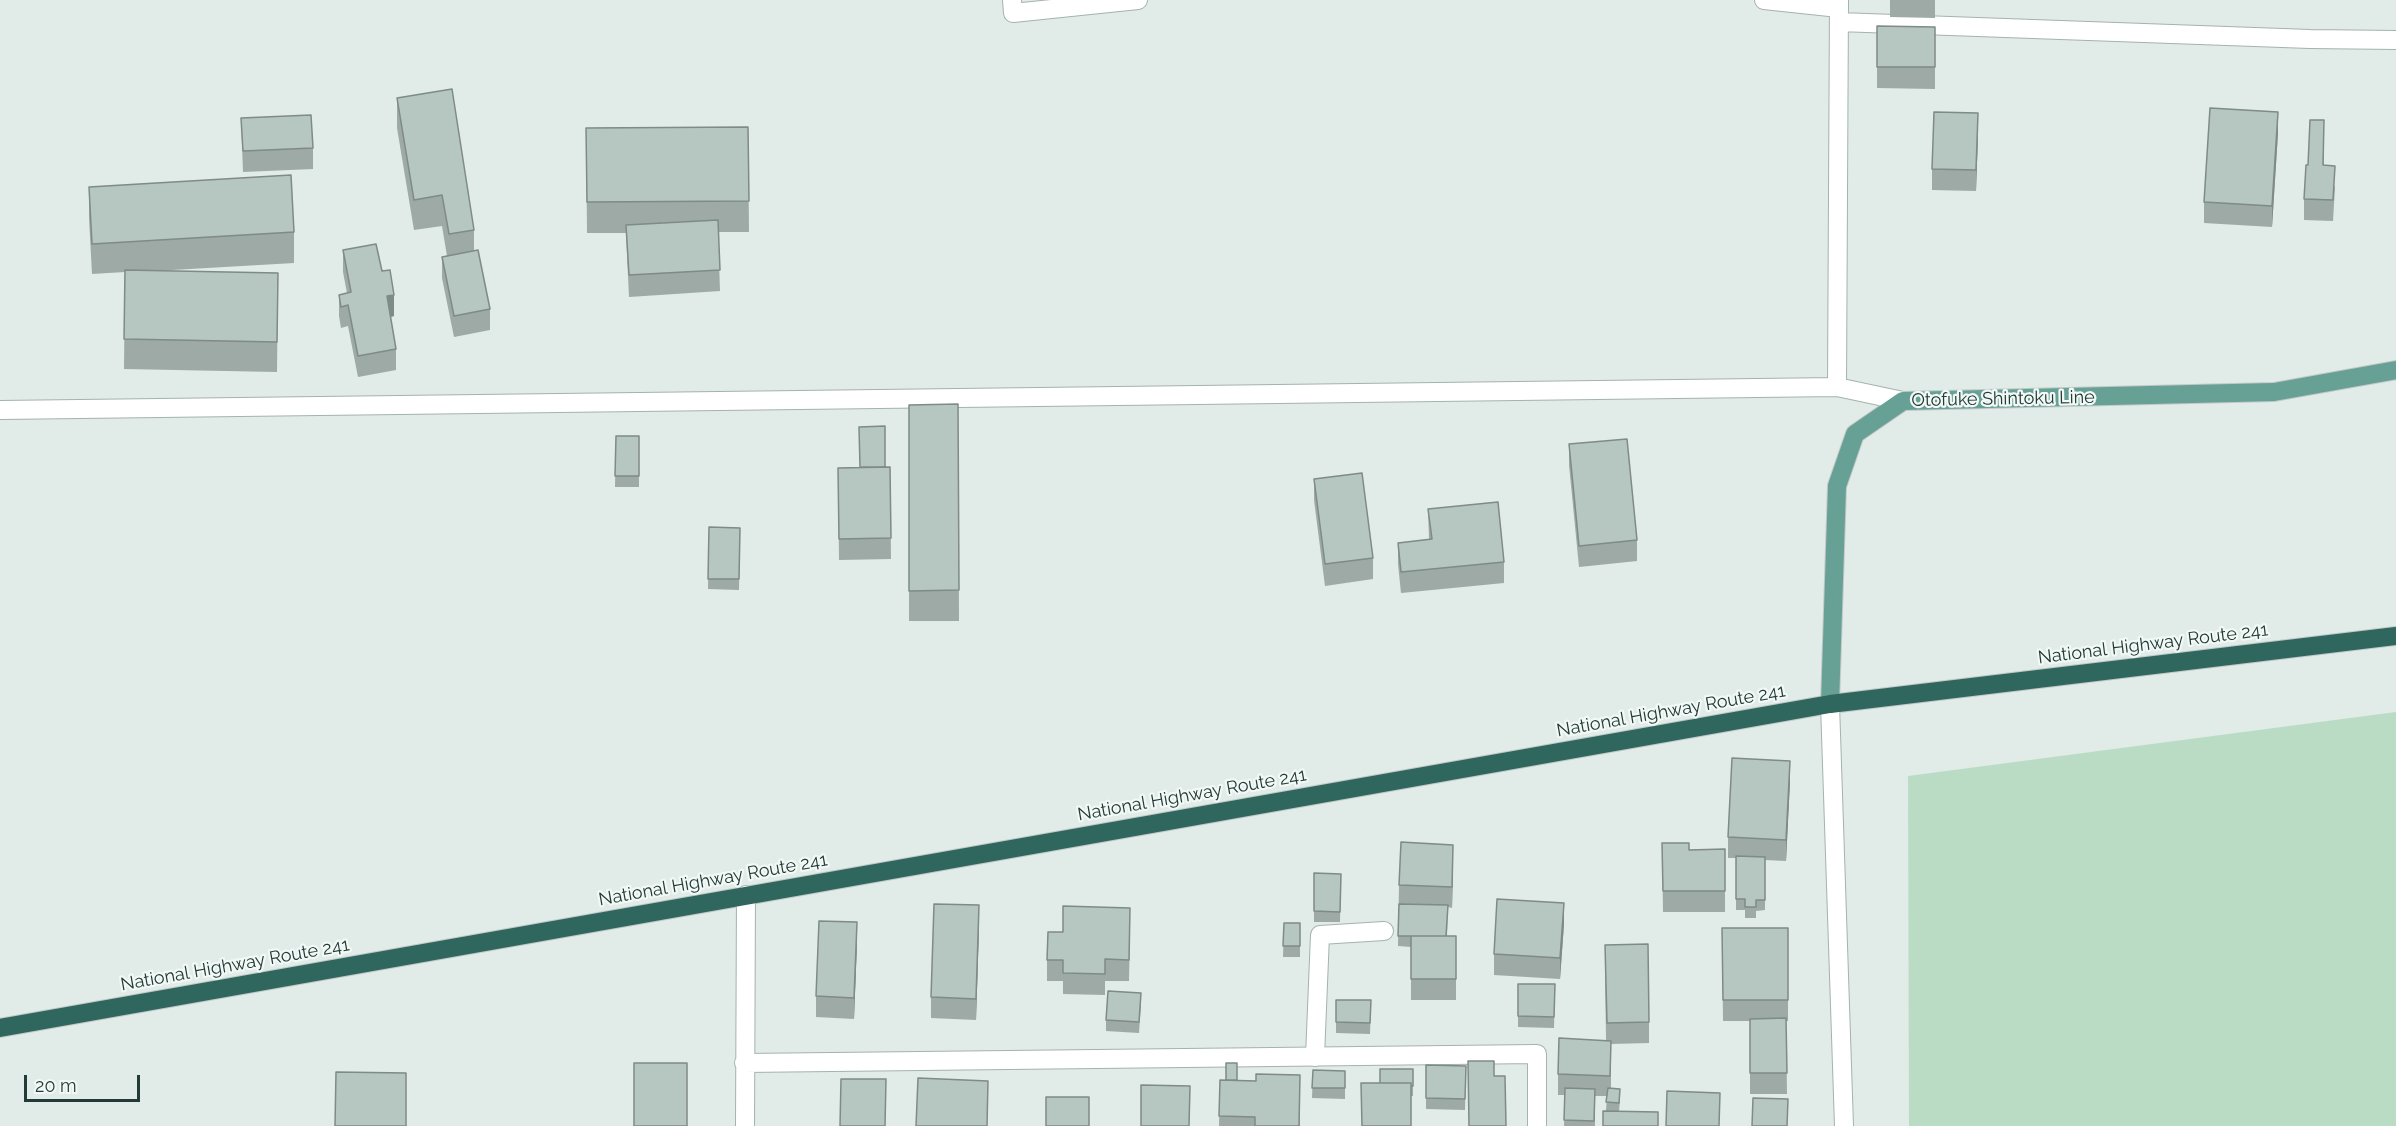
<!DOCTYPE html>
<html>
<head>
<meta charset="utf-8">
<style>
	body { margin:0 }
	#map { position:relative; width:2396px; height:1126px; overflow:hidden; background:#e1ebe7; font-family:Raleway,sans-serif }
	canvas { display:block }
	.scale { position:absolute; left:24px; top:1075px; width:116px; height:27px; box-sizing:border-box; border:3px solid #223b36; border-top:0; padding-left:8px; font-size:18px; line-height:21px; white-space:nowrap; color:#223b36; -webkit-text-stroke:4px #f1f8f5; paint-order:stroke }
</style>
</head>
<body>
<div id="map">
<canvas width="2396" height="1126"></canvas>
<div class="scale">20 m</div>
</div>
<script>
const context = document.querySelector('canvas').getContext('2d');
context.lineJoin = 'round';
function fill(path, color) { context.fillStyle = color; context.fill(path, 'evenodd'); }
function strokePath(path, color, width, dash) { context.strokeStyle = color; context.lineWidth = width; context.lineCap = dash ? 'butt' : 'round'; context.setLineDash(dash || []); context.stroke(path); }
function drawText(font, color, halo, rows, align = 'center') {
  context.font = font + ' Raleway,sans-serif'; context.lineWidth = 4.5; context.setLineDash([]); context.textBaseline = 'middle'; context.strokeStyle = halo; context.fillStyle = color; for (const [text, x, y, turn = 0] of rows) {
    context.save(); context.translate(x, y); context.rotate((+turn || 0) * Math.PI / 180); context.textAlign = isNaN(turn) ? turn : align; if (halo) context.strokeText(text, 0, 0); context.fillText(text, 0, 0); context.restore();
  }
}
const green = new Path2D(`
	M 2396,712 L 2396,1126 L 1909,1126 L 1908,776 Z`);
const lane = new Path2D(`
	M 1012,0 L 1013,13 L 1138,0
	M 1764,0 L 1839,8
	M 1315,1057 L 1320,935 L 1384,931`);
const street = new Path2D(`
	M 1839,22 L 2310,39 L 2396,40
	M 1837,387 L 1839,0
	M 0,410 L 1837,387 L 1903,401
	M 1830,704 L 1844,1126
	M 744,1063 L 1537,1054 L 1537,1126
	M 745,1126 L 746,895`);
const primary = new Path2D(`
	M 1830,704 L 1837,486 L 1855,434 L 1903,401 L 2274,392 L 2396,370`);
const highway = new Path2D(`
	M 0,1028 L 1830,704 L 2396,636`);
const wall = new Path2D(`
	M 1890,0 L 1935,0 L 1935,18 L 1890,17 Z
	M 1935,27 L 1935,89 L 1877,88 L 1877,67 Z
	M 397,98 L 474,230 L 474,250 L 490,309 L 490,330 L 454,337 L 442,278 L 442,257 L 447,256 L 442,226 L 414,230 L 397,128 Z
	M 241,118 L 313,148 L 313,169 L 243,172 Z
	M 748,127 L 749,232 L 718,232 L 720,291 L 629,297 L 626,233 L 587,233 L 586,128 Z
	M 2278,133 L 2272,227 L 2204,223 L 2204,202 Z
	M 1978,134 L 1976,191 L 1932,190 L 1932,169 Z
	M 2324,142 L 2324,165 L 2335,187 L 2333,221 L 2304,220 L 2304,199 L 2308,165 Z
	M 89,187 L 294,232 L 294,263 L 155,271 L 278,273 L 277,372 L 124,369 L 125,272 L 92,274 L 89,218 Z
	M 343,250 L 382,271 L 394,316 L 390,317 L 396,349 L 396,370 L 358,377 L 348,326 L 341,328 L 339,316 L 339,295 L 347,293 L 343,272 Z
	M 958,404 L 959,621 L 909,621 L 909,405 Z
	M 616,436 L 639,436 L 639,487 L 615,487 Z
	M 1569,444 L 1637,540 L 1637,561 L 1579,567 L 1569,465 Z
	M 890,467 L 891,559 L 839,560 L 838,468 Z
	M 1314,479 L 1373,558 L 1373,579 L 1325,586 L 1314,500 Z
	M 1428,509 L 1504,562 L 1504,583 L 1401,593 L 1398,564 L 1398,543 L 1429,539 Z
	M 709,527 L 740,528 L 739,590 L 708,589 Z
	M 1790,782 L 1786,861 L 1765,860 L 1765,910 L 1756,911 L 1756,918 L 1745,918 L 1745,910 L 1736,910 L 1736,858 L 1728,858 L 1728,837 Z
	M 1662,843 L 1689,850 L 1725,849 L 1725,912 L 1663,912 Z
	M 1453,866 L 1452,908 L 1448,907 L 1447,936 L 1456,936 L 1456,1000 L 1411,1000 L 1411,947 L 1398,946 L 1399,885 Z
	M 1314,873 L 1341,874 L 1340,922 L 1314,922 Z
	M 1284,923 L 1300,923 L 1300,957 L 1283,957 Z
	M 1564,924 L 1560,979 L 1494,975 L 1494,954 Z
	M 979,926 L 976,1020 L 931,1018 L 931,997 Z
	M 1722,928 L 1788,928 L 1788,1021 L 1786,1021 L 1787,1094 L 1750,1094 L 1750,1021 L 1723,1021 Z
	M 1130,929 L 1129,981 L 1105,981 L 1105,995 L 1063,994 L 1063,981 L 1047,981 L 1047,960 L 1063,932 Z
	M 857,943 L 854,1019 L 816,1017 L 816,996 Z
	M 1605,966 L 1649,1022 L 1649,1043 L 1611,1044 L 1611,1088 L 1620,1099 L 1619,1112 L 1606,1111 L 1607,1096 L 1595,1096 L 1595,1126 L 1564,1126 L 1565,1095 L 1558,1095 L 1558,1074 L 1606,1040 Z
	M 1518,984 L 1555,984 L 1554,1028 L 1518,1027 Z
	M 1336,1000 L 1371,1000 L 1370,1034 L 1336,1033 Z
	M 1141,1004 L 1139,1033 L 1106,1031 L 1106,1020 Z
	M 1466,1066 L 1465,1110 L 1426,1109 L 1426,1098 Z
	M 1413,1069 L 1413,1096 L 1411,1096 L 1380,1083 Z
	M 1313,1070 L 1345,1071 L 1345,1099 L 1312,1098 Z
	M 1300,1075 L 1300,1126 L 1219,1126 L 1220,1080 L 1256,1081 Z`);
const shadedWall = new Path2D(`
	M 2278,112 L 2278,133 L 2272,227 L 2272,206 Z
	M 1978,113 L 1978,134 L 1976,191 L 1976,170 Z
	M 394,295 L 394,316 L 387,318 L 387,296 Z
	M 1790,761 L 1790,782 L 1786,861 L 1786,840 Z
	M 1453,845 L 1453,866 L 1452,908 L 1452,887 Z
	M 1564,903 L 1564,924 L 1560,979 L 1560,958 Z
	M 979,905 L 979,926 L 976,1020 L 976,999 Z
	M 857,922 L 857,943 L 854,1019 L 854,998 Z`);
const building = new Path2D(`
	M 1877,26 L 1935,27 L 1935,67 L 1877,67 Z
	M 452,89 L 474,230 L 449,234 L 442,195 L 414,200 L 397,98 Z
	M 2210,108 L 2278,112 L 2272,206 L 2204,202 Z
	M 1934,112 L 1978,113 L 1976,170 L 1932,169 Z
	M 311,115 L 313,148 L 243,151 L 241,118 Z
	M 2310,120 L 2324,120 L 2323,165 L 2335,166 L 2333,200 L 2304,199 L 2306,165 L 2308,165 Z
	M 748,127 L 749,201 L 587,202 L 586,128 Z
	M 291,175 L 294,232 L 92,244 L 89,187 Z
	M 718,220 L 720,270 L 629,275 L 626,225 Z
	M 376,244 L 382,271 L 390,270 L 394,295 L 387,296 L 396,349 L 358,356 L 348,305 L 341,307 L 339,295 L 351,292 L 343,250 Z
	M 478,250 L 490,309 L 454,316 L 442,257 Z
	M 125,270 L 278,273 L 277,342 L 124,339 Z
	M 958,404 L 959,590 L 909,591 L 909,405 Z
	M 885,426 L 885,467 L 860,467 L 859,427 Z
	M 616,436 L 639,436 L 639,476 L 615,476 Z
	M 1627,439 L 1637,540 L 1579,546 L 1569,444 Z
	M 890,467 L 891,538 L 839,539 L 838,468 Z
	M 1362,473 L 1373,558 L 1325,564 L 1314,479 Z
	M 1498,502 L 1504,562 L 1401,572 L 1398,543 L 1432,539 L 1428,509 Z
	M 709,527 L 740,528 L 739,579 L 708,579 Z
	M 1732,758 L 1790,761 L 1786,840 L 1728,837 Z
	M 1401,842 L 1453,845 L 1452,887 L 1399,885 Z
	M 1662,843 L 1689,843 L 1689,850 L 1725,849 L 1725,891 L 1663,891 Z
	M 1736,856 L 1765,857 L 1765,900 L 1756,900 L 1756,907 L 1745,907 L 1745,899 L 1736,899 Z
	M 1314,873 L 1341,874 L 1340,912 L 1314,911 Z
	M 1497,899 L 1564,903 L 1560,958 L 1494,954 Z
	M 934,904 L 979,905 L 976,999 L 931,997 Z
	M 1399,904 L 1448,905 L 1446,936 L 1398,936 Z
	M 1063,906 L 1130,908 L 1129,960 L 1105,959 L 1105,974 L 1063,973 L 1063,960 L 1047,960 L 1048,932 L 1063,932 Z
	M 819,921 L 857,922 L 854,998 L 816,996 Z
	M 1284,923 L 1300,923 L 1300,946 L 1283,946 Z
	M 1722,928 L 1788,928 L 1788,1000 L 1723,1000 Z
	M 1411,936 L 1456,936 L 1456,979 L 1411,979 Z
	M 1648,944 L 1649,1022 L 1607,1023 L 1605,945 Z
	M 1518,984 L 1555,984 L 1554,1017 L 1518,1016 Z
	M 1108,991 L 1141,993 L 1139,1022 L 1106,1020 Z
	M 1336,1000 L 1371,1000 L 1370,1023 L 1336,1022 Z
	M 1786,1018 L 1787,1073 L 1750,1073 L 1750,1019 Z
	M 1559,1038 L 1611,1041 L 1610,1076 L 1558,1074 Z
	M 1468,1061 L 1494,1061 L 1494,1076 L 1505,1076 L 1506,1126 L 1469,1126 Z
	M 634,1063 L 687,1063 L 687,1126 L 634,1126 Z
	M 1226,1063 L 1237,1063 L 1237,1080 L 1226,1080 Z
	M 1426,1065 L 1466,1066 L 1465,1099 L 1426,1098 Z
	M 1380,1069 L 1413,1069 L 1413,1086 L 1411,1086 L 1411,1083 L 1380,1083 Z
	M 1313,1070 L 1345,1071 L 1345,1088 L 1312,1088 Z
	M 336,1072 L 406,1073 L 406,1126 L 335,1126 Z
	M 1256,1074 L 1300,1075 L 1299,1126 L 1255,1126 L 1255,1117 L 1219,1116 L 1220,1080 L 1256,1081 Z
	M 918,1078 L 988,1081 L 987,1126 L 916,1126 Z
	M 841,1079 L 886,1079 L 885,1126 L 840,1126 Z
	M 1361,1083 L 1411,1083 L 1411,1126 L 1362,1126 Z
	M 1141,1085 L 1190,1086 L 1189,1126 L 1141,1126 Z
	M 1565,1088 L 1595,1089 L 1594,1121 L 1564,1120 Z
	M 1608,1088 L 1620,1089 L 1619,1103 L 1606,1102 Z
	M 1667,1091 L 1720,1093 L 1719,1126 L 1666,1126 Z
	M 1046,1097 L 1089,1097 L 1089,1126 L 1046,1126 Z
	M 1753,1098 L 1788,1099 L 1787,1126 L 1752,1126 Z
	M 1603,1111 L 1658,1112 L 1658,1126 L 1603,1126 Z`);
const streetNames = [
	["Otofuke Shintoku Line",2003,399,-1],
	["National Highway Route 241",2153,644,-7],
	["National Highway Route 241",1671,711,-10],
	["National Highway Route 241",1192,795,-10],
	["National Highway Route 241",713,880,-10],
	["National Highway Route 241",235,965,-10]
];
fill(green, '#badcc5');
strokePath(lane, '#a4b3ae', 20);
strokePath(street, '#a4b3ae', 20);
strokePath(primary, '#c1c8c7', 20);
strokePath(highway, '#c1c8c7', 20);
strokePath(lane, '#fff', 18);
strokePath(street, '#fff', 18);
strokePath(primary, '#67a094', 18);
strokePath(highway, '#2f675e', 18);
fill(wall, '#9daaa5');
fill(shadedWall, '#7f8b86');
fill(building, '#b6c6c0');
strokePath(building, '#7f8b86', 1.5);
drawText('18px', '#223b36', '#f1f8f5', streetNames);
</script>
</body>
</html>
